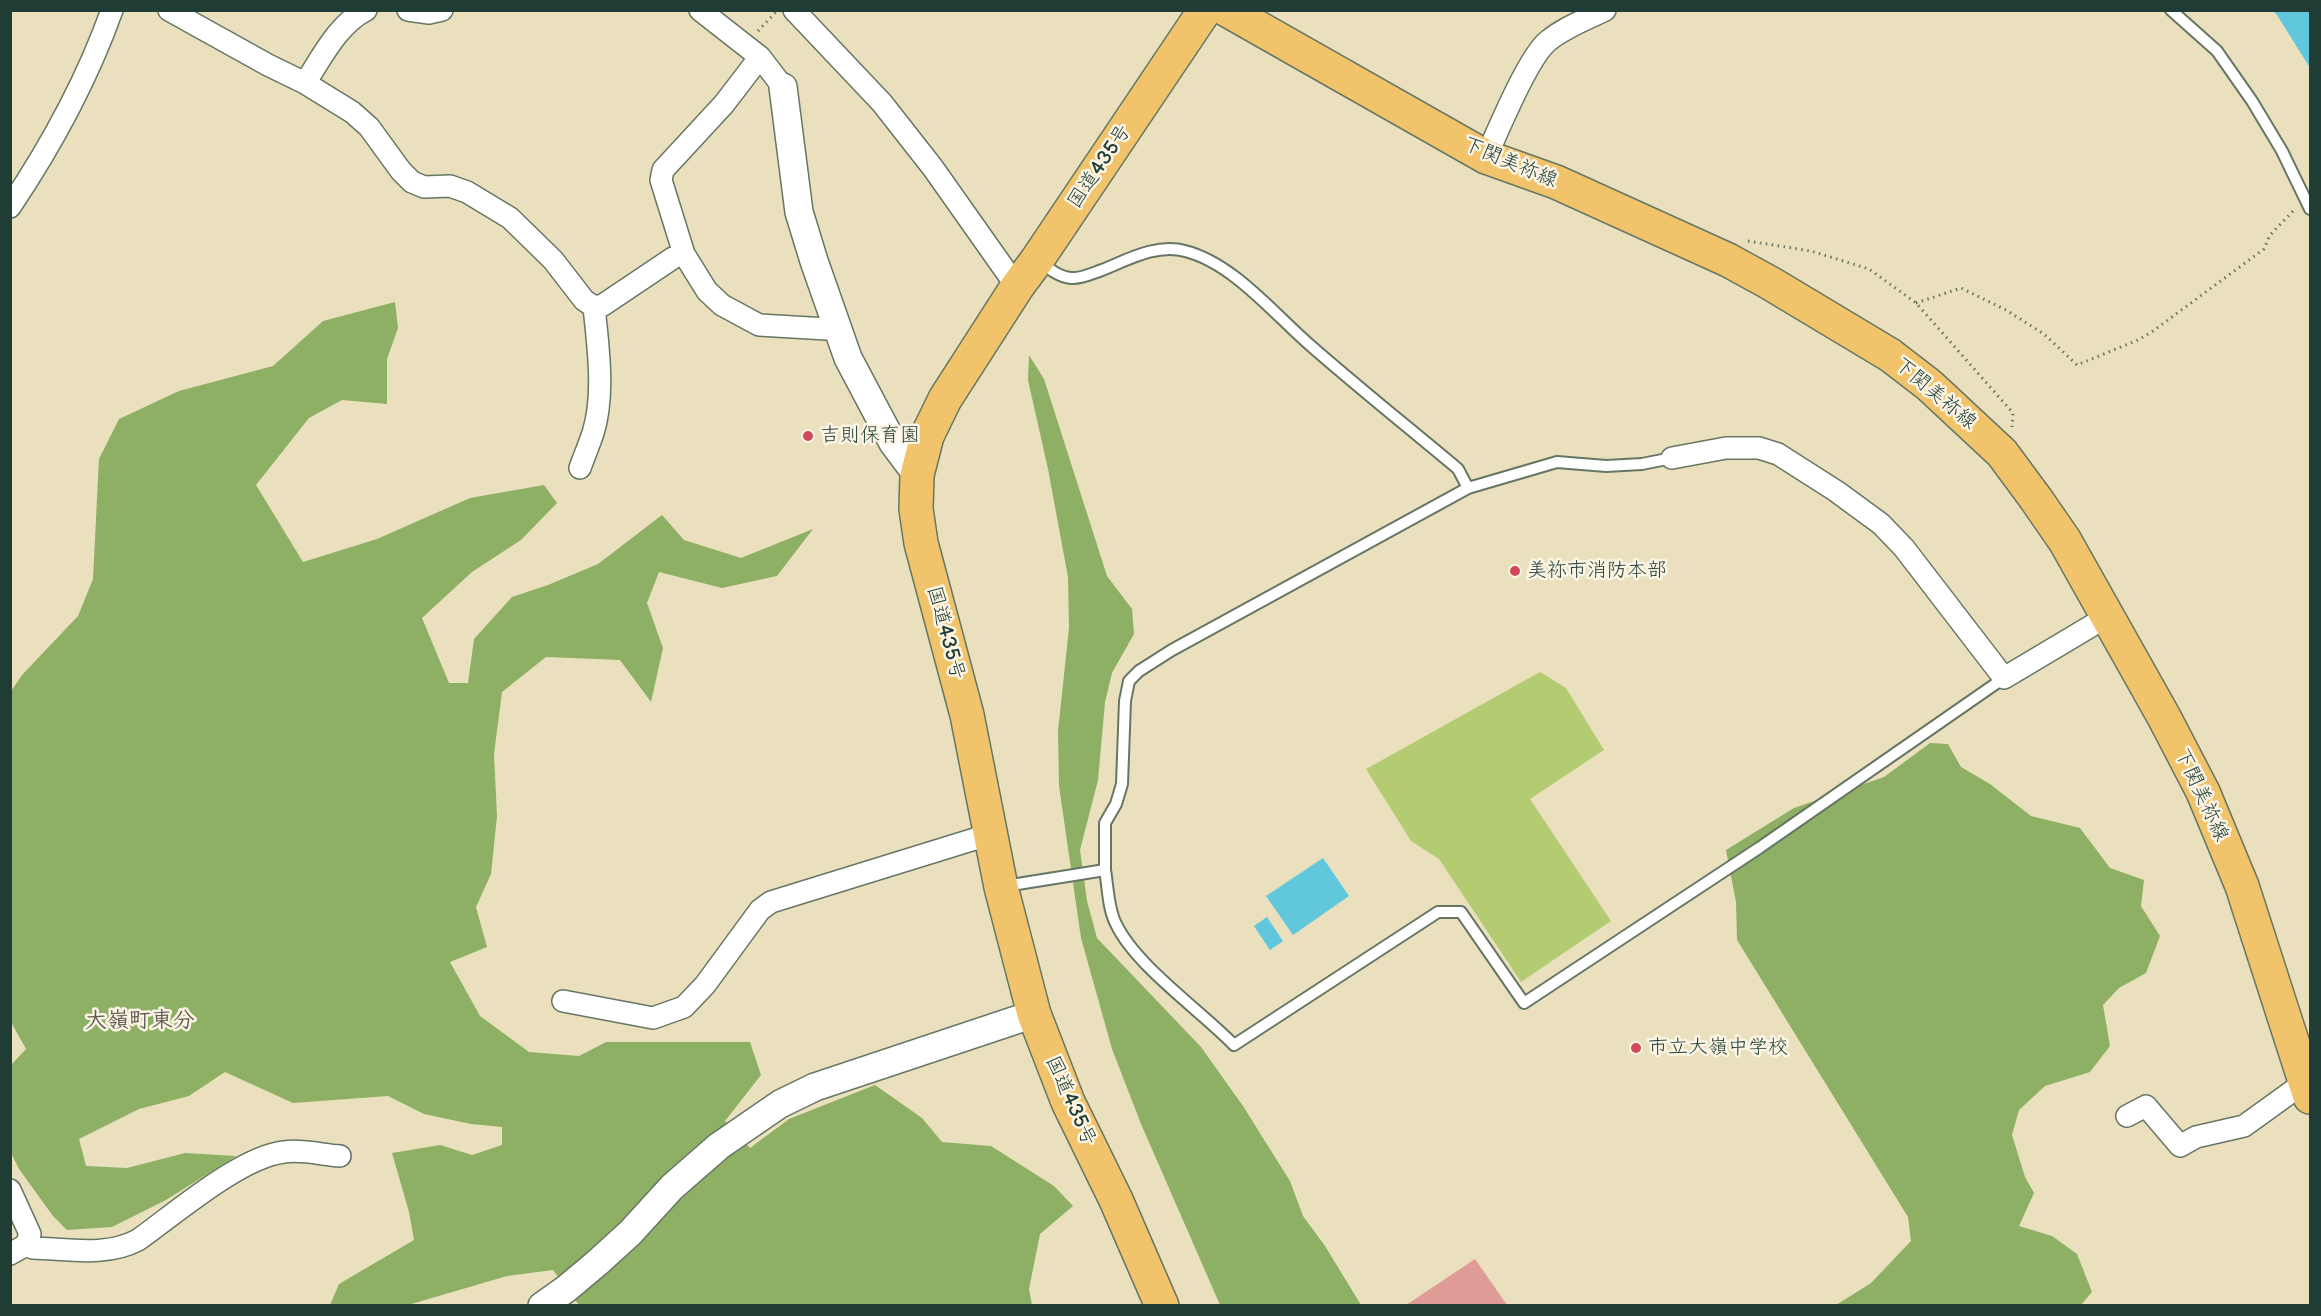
<!DOCTYPE html>
<html>
<head>
<meta charset="utf-8">
<style>
	body { margin:0 }
	#map { position:relative; width:2321px; height:1316px; overflow:hidden; background:#eae0bd; font-family:"Balsamiq Sans",sans-serif }
	canvas { display:block }
	.frame { position:absolute; inset:0; border:12px solid #1f3d34; pointer-events:none }
</style>
</head>
<body>
<div id="map">
<canvas width="2321" height="1316"></canvas>
<div class="frame"></div>
</div>
<script>
const context = document.querySelector('canvas').getContext('2d');
context.lineJoin = 'round';
function fill(path, color) { context.fillStyle = color; context.fill(path, 'evenodd'); }
function strokePath(path, color, width, dash) { context.strokeStyle = color; context.lineWidth = width; context.lineCap = dash ? 'butt' : 'round'; context.setLineDash(dash || []); context.stroke(path); }
function drawText(font, color, halo, rows, align = 'center') {
  context.font = font + ' "Balsamiq Sans","Klee One",sans-serif'; context.lineWidth = 5; context.setLineDash([]); context.textBaseline = 'middle'; context.strokeStyle = halo; context.fillStyle = color; for (const [text, x, y, turn = 0] of rows) {
    context.save(); context.translate(x, y); context.rotate((+turn || 0) * Math.PI / 180); context.textAlign = isNaN(turn) ? turn : align; if (halo) context.strokeText(text, 0, 0); context.fillText(text, 0, 0); context.restore();
  }
}
const green = new Path2D(`
	M 1540,672 L 1566,688 L 1604,750 L 1530,799 L 1611,921 L 1521,982 L 1439,859 L 1411,841 L 1366,769 Z`);
const forest = new Path2D(`
	M 395,302 L 398,328 L 387,359 L 387,404 L 342,400 L 309,418 L 256,485 L 303,562 L 377,539 L 470,498 L 544,485 L 557,503 L 521,540 L 472,572 L 422,618 L 449,683 L 468,683 L 474,639 L 512,597 L 548,585 L 598,564 L 662,515 L 684,540 L 741,558 L 813,529 L 777,576 L 722,588 L 659,572 L 647,603 L 663,648 L 651,702 L 620,660 L 546,657 L 502,692 L 494,754 L 497,816 L 491,874 L 476,907 L 487,947 L 450,962 L 480,1016 L 529,1052 L 579,1056 L 606,1042 L 750,1042 L 761,1075 L 725,1121 L 750,1148 L 789,1119 L 875,1085 L 922,1118 L 942,1142 L 991,1146 L 1054,1186 L 1073,1206 L 1040,1234 L 1029,1289 L 1032,1305 L 579,1305 L 553,1270 L 507,1276 L 408,1305 L 330,1305 L 339,1284 L 414,1240 L 409,1212 L 392,1153 L 440,1145 L 472,1155 L 502,1145 L 502,1127 L 471,1124 L 424,1114 L 388,1096 L 293,1103 L 225,1072 L 189,1096 L 139,1109 L 79,1139 L 86,1166 L 127,1168 L 185,1153 L 236,1156 L 166,1200 L 112,1227 L 67,1230 L 53,1216 L 19,1169 L 11,1153 L 11,1065 L 26,1049 L 11,1022 L 11,691 L 22,675 L 78,616 L 93,579 L 99,459 L 119,419 L 179,391 L 273,366 L 323,321 Z
	M 1029,355 L 1044,379 L 1107,576 L 1132,609 L 1134,634 L 1112,673 L 1105,702 L 1098,780 L 1080,850 L 1087,901 L 1097,938 L 1201,1047 L 1243,1106 L 1290,1181 L 1303,1216 L 1325,1246 L 1361,1305 L 1220,1305 L 1141,1124 L 1112,1049 L 1081,938 L 1059,786 L 1058,731 L 1069,628 L 1068,577 L 1048,469 L 1028,380 Z
	M 1930,743 L 1948,744 L 1961,767 L 1990,784 L 2031,816 L 2080,828 L 2110,868 L 2144,880 L 2141,906 L 2160,936 L 2146,973 L 2119,988 L 2103,1005 L 2110,1046 L 2090,1072 L 2045,1086 L 2019,1110 L 2012,1135 L 2025,1177 L 2034,1193 L 2019,1226 L 2052,1236 L 2077,1254 L 2092,1292 L 2081,1305 L 1831,1305 L 1836,1305 L 1871,1283 L 1911,1241 L 1908,1217 L 1737,940 L 1736,902 L 1726,850 L 1794,808 L 1884,777 Z`);
const water = new Path2D(`
	M 2273,11 L 2310,11 L 2310,68 L 2277,15 Z
	M 1323,858 L 1349,896 L 1293,935 L 1266,896 Z
	M 1267,917 L 1283,941 L 1270,950 L 1254,926 Z`);
const building = new Path2D(`
	M 1475,1259 L 1507,1305 L 1406,1305 Z`);
const path = new Path2D(`
	M 758,31 L 776,12
	M 1748,241 L 1811,251 L 1869,269 L 1916,303 L 2013,413 L 2012,427
	M 1916,303 L 1961,288 L 2006,310 L 2044,334 L 2077,365 L 2138,340 L 2153,331 L 2264,249 L 2270,235 L 2294,210`);
const service = new Path2D(`
	M 2171,10 L 2217,51 L 2252,101 L 2282,151 L 2310,209
	M 1039,261 C 1048,268 1059,277 1071,278 C 1081,279 1093,273 1102,270 C 1127,260 1157,243 1185,251 C 1233,263 1274,314 1311,346 C 1359,388 1409,428 1458,469 L 1468,488
	M 1105,870 C 1108,887 1108,909 1116,924 C 1136,966 1200,1010 1234,1045 L 1438,912 L 1461,912 L 1524,1003 L 1759,848 L 2004,678
	M 1005,886 L 1105,870 L 1105,823 L 1116,804 L 1122,784 L 1125,701 L 1129,681 L 1139,671 L 1172,650 L 1468,488 L 1557,462 L 1606,466 L 1642,464 L 1672,458`);
const minor = new Path2D(`
	M 169,10 L 268,65 L 305,83 L 352,112 L 369,127 L 401,171 L 412,182 L 424,187 L 450,186 L 467,192 L 510,218 L 553,260 L 584,300 L 594,307 L 603,305 L 673,258 L 684,254 L 707,291 L 722,305 L 759,325 L 827,329 L 837,326
	M 408,10 L 429,13 L 442,10
	M 700,10 L 760,57 L 783,87
	M 794,10 L 882,103 L 933,168 L 1017,287
	M 305,83 C 322,57 338,24 366,10
	M 1486,157 C 1498,131 1528,57 1548,41 C 1565,27 1585,20 1605,10
	M 10,207 C 51,146 87,80 112,10
	M 684,254 L 661,180 L 663,170 L 724,104 L 760,57
	M 1672,458 L 1726,448 L 1759,448 L 1778,454 L 1836,491 L 1881,524 L 1904,548 L 2004,678 L 2108,616
	M 580,468 C 584,457 589,445 593,433 C 605,396 598,345 594,307
	M 563,1001 L 653,1018 L 684,1007 L 705,985 L 760,910 L 771,902 L 991,834
	M 2127,1116 L 2146,1106 L 2180,1146 L 2196,1137 L 2244,1126 L 2305,1082
	M 10,1190 L 30,1234 L 26,1245 L 10,1254
	M 26,1245 L 33,1248 C 68,1249 106,1257 138,1240 C 175,1214 240,1157 284,1152 C 302,1149 323,1155 340,1156`);
const tertiary = new Path2D(`
	M 783,87 L 799,212 L 814,261 L 848,358 L 893,443 L 917,475
	M 542,1306 L 566,1289 L 597,1263 L 630,1233 L 672,1187 L 719,1146 L 780,1104 L 815,1087 L 1034,1014`);
const primary = new Path2D(`
	M 1227,10 L 1486,157 L 1556,182 L 1728,260 L 1770,283 L 1890,355 L 1929,385 L 2002,453 L 2036,499 L 2065,541 L 2164,717 L 2203,792 L 2242,886 L 2310,1097`);
const trunk = new Path2D(`
	M 1162,1306 L 1116,1200 L 1068,1102 L 1034,1014 L 1001,887 L 967,715 L 921,543 L 916,509 L 917,475 L 927,436 L 945,399 L 1017,287 L 1037,260 L 1205,10`);
const markers = [
	[808,436,6,"#d1495b"],
	[1515,571,6,"#d1495b"],
	[1636,1048,6,"#d1495b"]
];
const streetNames = [
	["下関美祢線",1510,163,23],
	["国道435号",1100,167,-56],
	["下関美祢線",1935,394,40],
	["国道435号",945,633,75],
	["下関美祢線",2201,795,65],
	["国道435号",1070,1101,66]
];
const poiNames = [
	["吉則保育園",820,436],
	["美祢市消防本部",1527,571],
	["市立大嶺中学校",1648,1048]
];
const quarterNames = [
	["大嶺町東分",140,1021]
];
fill(green, '#b3cc72');
fill(forest, '#8eb064');
fill(water, '#60c7dd');
fill(building, '#df9c96');
strokePath(service, '#667664', 14);
strokePath(minor, '#667664', 24);
strokePath(tertiary, '#667664', 30);
strokePath(primary, '#667664', 36);
strokePath(trunk, '#667664', 36);
strokePath(path, '#667664', 3, [1.5, 4.5]);
strokePath(service, '#fff', 10);
strokePath(minor, '#fff', 21);
strokePath(tertiary, '#fff', 27);
strokePath(primary, '#f1c36a', 33);
strokePath(trunk, '#f1c36a', 33);
for (const [x, y, r, color] of markers) { const dot = new Path2D(); dot.arc(x, y, r, 0, 2 * Math.PI); context.fillStyle = color; context.fill(dot); strokePath(dot, '#fcf5e5', 2); }
drawText('20px', '#1f3d34', '#fcf5e5', streetNames);
drawText('20px', '#1f3d34', '#fcf5e5', poiNames, 'left');
drawText('bold 22px', '#625e56', '#fcf5e5', quarterNames);
</script>
</body>
</html>
